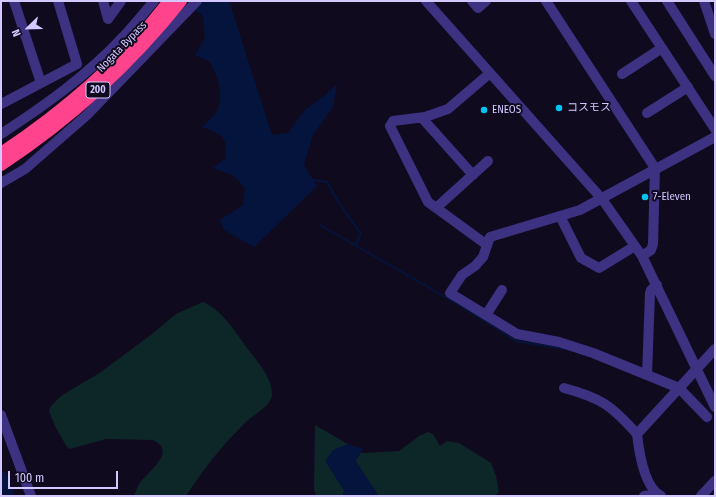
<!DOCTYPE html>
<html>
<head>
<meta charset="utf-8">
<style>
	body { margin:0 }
	#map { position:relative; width:716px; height:497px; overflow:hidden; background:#100a1f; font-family:"Fira Sans Condensed",sans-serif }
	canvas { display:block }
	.frame { position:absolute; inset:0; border:2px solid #d3c8ff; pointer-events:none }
	.north { position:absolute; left:8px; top:8px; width:40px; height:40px; -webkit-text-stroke:3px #100a1f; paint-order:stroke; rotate:247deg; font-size:11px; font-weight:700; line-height:16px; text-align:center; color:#d3c8ff }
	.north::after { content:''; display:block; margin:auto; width:14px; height:18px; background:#d3c8ff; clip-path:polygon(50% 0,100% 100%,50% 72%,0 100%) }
	.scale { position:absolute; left:8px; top:471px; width:110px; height:18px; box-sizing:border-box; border:2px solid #d3c8ff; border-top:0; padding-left:5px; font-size:12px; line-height:14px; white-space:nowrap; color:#d3c8ff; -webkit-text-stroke:3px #100a1f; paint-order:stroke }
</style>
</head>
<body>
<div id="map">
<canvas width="716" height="497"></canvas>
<div class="frame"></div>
<div class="north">N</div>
<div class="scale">100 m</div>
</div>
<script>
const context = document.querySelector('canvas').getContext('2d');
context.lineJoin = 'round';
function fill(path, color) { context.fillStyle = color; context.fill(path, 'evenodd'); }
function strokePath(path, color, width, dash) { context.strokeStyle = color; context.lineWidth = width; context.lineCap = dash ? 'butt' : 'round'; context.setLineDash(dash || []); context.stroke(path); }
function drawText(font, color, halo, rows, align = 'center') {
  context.font = font + ' "Fira Sans Condensed","Noto Sans JP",sans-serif'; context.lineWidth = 4; context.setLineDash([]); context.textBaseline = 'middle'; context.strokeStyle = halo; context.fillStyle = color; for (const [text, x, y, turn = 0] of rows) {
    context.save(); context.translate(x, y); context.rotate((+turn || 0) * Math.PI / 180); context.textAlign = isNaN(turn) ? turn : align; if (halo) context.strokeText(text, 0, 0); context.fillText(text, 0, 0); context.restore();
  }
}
const green = new Path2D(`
	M 203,302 C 223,311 234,330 247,348 C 256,360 273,378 272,395 C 271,407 252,415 245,423 C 222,445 203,470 186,496 L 134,496 C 137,489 139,482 145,477 C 154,467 175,450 153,440 L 106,439 L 70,449 L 67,447 L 56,428 L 49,411 L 51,406 L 61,396 L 101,372 L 152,334 L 176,314 Z
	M 315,425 L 363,453 L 399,451 L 419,436 L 428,432 L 433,434 L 440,446 L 447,441 L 459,443 L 491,463 L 496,476 L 499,492 L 495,496 L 316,496 L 314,489 Z`);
const water = new Path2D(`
	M 191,1 L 229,1 L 272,135 L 288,133 L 304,111 L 325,95 L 337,84 L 333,107 L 313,135 L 304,165 L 317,186 L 254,247 L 224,230 L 220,220 L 243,205 L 245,188 L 234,176 L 213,168 L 226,158 C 227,136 222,134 202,127 C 206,123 213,118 216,113 C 225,96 218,77 210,62 L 195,55 L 205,38 L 203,16 L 196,11 Z
	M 348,444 L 363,449 L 356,461 L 379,496 L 342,496 L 344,491 L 325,461 L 333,450 Z`);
const stream = new Path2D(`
	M 313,180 L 327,182 L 337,200 L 361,234 L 355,245
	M 320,225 L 461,306 L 516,341 L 564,349
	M 705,420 L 709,424`);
const river = new Path2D(`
	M 1,478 L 8,496`);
const minor = new Path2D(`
	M 14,1 L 41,83
	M 103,1 L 108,19 L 121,1
	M 426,1 L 602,199 L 642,256 L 715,407
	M 472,1 L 478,8 L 486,1
	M 546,1 L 655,168 L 653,244 L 651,250 L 642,256
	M 631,1 L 715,129
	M 667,1 L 715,76
	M 704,1 L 715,34
	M 622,74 L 662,48
	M 1,104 L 77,64 L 58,1
	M 647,113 L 688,87
	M 422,118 L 473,175
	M 1,134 C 44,106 88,75 124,36 C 134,25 144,13 154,1
	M 1,183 L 25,169 L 87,115 L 197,1
	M 436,208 L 488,161
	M 560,216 L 581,258 L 599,268 L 635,246
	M 487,245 L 428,202 L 390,126 L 393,121 L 425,117 L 448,109 L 490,73
	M 486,315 L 502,290
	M 647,375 L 650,293 L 651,290 L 657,285
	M 564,388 C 601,398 611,405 637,434
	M 1,415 L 31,496
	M 707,417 L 679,388 L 593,353 L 559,342 L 517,334 L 450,293 L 462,275 L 475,266 L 483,257 L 490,237 L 580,210 L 715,137
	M 644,496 L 657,494
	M 661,496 C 644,487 639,452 637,434 L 715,349
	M 701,496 L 715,481`);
const highway = new Path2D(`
	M 1,153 C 62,113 125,59 169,1
	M 1,165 C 69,120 130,65 181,1`);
const markers = [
	[559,108,4,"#00c5f3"],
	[484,110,4,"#00c5f3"],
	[645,197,4,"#00c5f3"]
];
const shields = [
	[98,90,24]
];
const shieldNames = [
	["200",98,90]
];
const streetNames = [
	["Nogata Bypass",122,47,-46]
];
const poiNames = [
	["コスモス",567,108],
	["ENEOS",492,110],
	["7-Eleven",653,197]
];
fill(green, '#0d2729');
fill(water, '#05143d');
strokePath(stream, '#05143d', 2);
strokePath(river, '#05143d', 13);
strokePath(minor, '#3c3281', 10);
strokePath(highway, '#ff438c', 12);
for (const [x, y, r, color] of markers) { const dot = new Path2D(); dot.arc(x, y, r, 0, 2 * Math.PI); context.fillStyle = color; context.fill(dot); strokePath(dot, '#100a1f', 1.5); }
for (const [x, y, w] of shields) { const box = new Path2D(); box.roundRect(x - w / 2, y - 8, w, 16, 3); context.fillStyle = '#100a1f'; context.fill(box); strokePath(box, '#d3c8ff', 1); }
drawText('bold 10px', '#d3c8ff', null, shieldNames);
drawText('11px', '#d3c8ff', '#100a1f', streetNames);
drawText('11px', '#d3c8ff', '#100a1f', poiNames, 'left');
</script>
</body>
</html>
